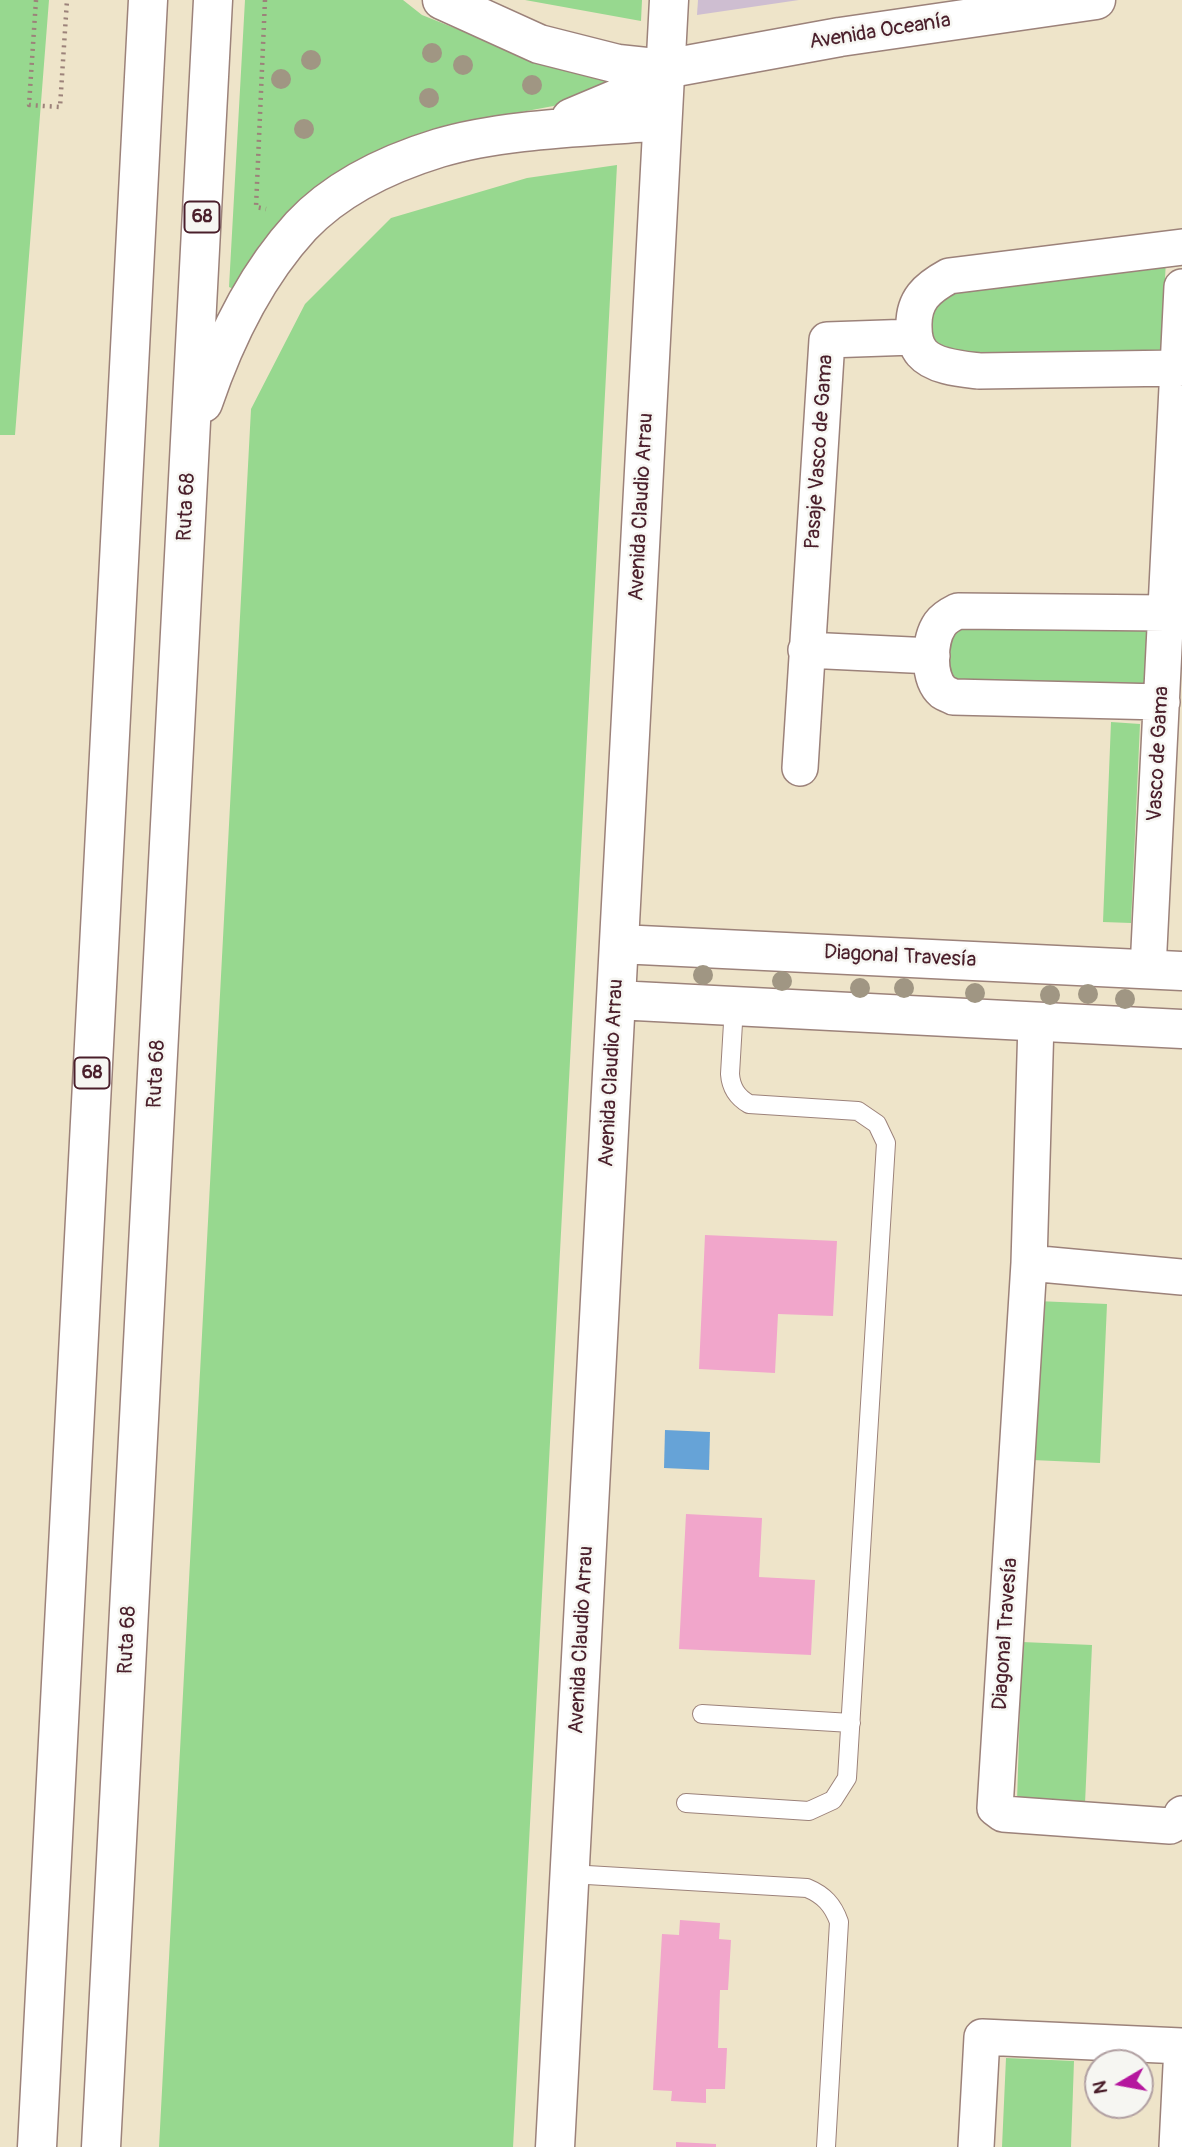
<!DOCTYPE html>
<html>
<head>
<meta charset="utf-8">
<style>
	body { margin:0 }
	#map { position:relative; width:1182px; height:2147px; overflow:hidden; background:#eee4c9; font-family:Pangolin,sans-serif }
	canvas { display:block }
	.north { position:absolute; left:1084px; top:2049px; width:70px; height:70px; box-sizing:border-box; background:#f6f6f2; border:2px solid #b1a0a2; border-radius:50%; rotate:260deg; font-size:19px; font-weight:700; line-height:28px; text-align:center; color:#4a1f2b }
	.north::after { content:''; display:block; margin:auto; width:24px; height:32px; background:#b5179e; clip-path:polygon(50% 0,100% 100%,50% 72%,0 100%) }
</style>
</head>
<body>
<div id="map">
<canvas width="1182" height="2147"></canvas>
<div class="north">N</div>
</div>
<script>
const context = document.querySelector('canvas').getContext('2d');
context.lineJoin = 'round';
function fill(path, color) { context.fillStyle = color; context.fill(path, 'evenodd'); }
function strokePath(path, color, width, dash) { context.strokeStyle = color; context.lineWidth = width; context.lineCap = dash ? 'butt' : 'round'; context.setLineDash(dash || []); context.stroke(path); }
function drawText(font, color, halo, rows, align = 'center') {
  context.font = font + ' Pangolin,sans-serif'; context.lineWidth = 5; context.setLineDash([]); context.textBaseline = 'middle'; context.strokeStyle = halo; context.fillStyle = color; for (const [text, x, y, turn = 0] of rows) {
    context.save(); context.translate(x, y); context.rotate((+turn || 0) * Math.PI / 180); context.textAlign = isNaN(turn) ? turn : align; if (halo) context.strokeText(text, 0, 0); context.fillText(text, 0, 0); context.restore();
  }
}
const industrial = new Path2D(`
	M 698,0 L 799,0 L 697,15 Z`);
const green = new Path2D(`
	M 0,0 L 49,0 L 15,435 L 0,435 Z
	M 245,0 L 403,0 L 422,15 L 535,60 L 608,74 L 612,95 L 484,119 L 398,150 L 238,291 L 229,287 Z
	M 525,0 L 642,0 L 641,21 Z
	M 617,165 L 513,2147 L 159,2147 L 251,409 L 305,304 L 391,218 L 527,178 Z
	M 1166,259 L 1161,359 L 937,353 L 925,302 L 936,290 Z
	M 962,625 L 1151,631 L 1150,692 L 960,685 C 942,668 944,641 962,625 Z
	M 1111,722 L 1140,724 L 1131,923 L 1103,922 Z
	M 1037,1301 L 1107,1304 L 1100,1463 L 1032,1460 Z
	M 1022,1642 L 1092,1645 L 1085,1804 L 1017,1801 Z
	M 1006,2058 L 1074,2061 L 1071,2147 L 1002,2147 Z`);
const water = new Path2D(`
	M 665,1430 L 710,1432 L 709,1470 L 664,1468 Z`);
const building = new Path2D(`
	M 705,1235 L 837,1241 L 833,1316 L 778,1314 L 775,1373 L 699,1369 Z
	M 686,1514 L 762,1518 L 759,1577 L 815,1580 L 811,1655 L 679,1649 Z
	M 680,1920 L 720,1923 L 719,1939 L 731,1940 L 728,1990 L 720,1990 L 718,2048 L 727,2048 L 725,2089 L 706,2089 L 706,2103 L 671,2101 L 672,2091 L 653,2090 L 662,1934 L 679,1935 Z
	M 676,2142 L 716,2144 L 716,2147 L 676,2147 Z`);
const path = new Path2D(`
	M 36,0 L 29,105 L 60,107 L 67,0
	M 265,0 L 256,207 L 266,209`);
const service = new Path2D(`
	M 702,1714 L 851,1723
	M 686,1803 L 809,1811 L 833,1800 L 847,1778 L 886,1143 L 877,1124 L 858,1111 L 749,1104 C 737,1097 731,1088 730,1074 L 734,1006
	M 570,1874 L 807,1888 C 824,1895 833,1905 839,1922 L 826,2147`);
const minor = new Path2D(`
	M 1178,368 L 979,371 C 962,369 934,367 922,353 C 916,346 914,335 914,327 C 913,300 927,288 949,276 L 1182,247
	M 806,650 L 932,656
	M 1162,702 L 953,697 C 950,695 946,694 943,692 C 927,678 929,640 940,624 C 945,617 952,614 958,611 L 1166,613
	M 800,768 L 827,340 L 914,337
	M 1148,969 L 1182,287
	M 1036,1022 L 1029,1263 L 995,1808 L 1003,1814 L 1170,1826 L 1180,1821 L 1182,1814
	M 1029,1263 L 1182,1277
	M 976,2147 L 982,2037 L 1182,2046 L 1177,2147`);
const tertiary = new Path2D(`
	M 619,944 L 1182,971
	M 616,1000 L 1182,1029
	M 555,2147 L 669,0`);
const secondary = new Path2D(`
	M 665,69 L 840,37 L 1096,0`);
const motorway = new Path2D(`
	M 442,0 L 539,44 L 618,64 L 665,69
	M 571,118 L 621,97 L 665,69
	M 203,403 C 224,341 256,275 301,226 C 337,188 390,163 439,148 C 505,128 593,127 662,121
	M 37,2147 L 148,0
	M 101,2147 L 213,0`);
const trees = [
	[432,53],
	[311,60],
	[463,65],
	[281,79],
	[532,85],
	[429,98],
	[304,129],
	[703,975],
	[782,981],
	[860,988],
	[904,988],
	[975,993],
	[1088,994],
	[1050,995],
	[1125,999]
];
const shields = [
	[202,217,35],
	[92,1073,35]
];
const shieldNames = [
	["68",202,217],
	["68",92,1073]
];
const streetNames = [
	["Avenida Oceanía",880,32,-9],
	["Pasaje Vasco de Gama",820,452,-86],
	["Ruta 68",187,507,-87],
	["Avenida Claudio Arrau",642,507,-87],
	["Vasco de Gama",1159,754,-87],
	["Diagonal Travesía",900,957,3],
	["Avenida Claudio Arrau",612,1073,-87],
	["Ruta 68",157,1074,-87],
	["Diagonal Travesía",1006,1634,-86],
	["Ruta 68",128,1640,-87],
	["Avenida Claudio Arrau",582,1640,-87]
];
fill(industrial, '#cebed1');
fill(green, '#97d88f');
fill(water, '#66a3d7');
fill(building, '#f1a6cb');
strokePath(service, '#9c827a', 20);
strokePath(minor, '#9c827a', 38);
strokePath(tertiary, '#9c827a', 41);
strokePath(secondary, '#9c827a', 41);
strokePath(motorway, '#9c827a', 41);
strokePath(path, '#9c827a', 4.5, [2, 5]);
strokePath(service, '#fff', 18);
strokePath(minor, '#fff', 35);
strokePath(tertiary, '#fff', 38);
strokePath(secondary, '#fff', 38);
strokePath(motorway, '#fff', 38);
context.fillStyle = '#a09683';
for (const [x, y] of trees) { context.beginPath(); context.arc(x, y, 10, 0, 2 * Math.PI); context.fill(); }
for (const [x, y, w] of shields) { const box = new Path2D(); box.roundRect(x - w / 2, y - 15.5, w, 31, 5); context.fillStyle = '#f6f6f2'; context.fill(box); strokePath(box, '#4a1f2b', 2); }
drawText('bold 19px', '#4a1f2b', null, shieldNames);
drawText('21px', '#4a1f2b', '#f6f6f2', streetNames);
</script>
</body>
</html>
